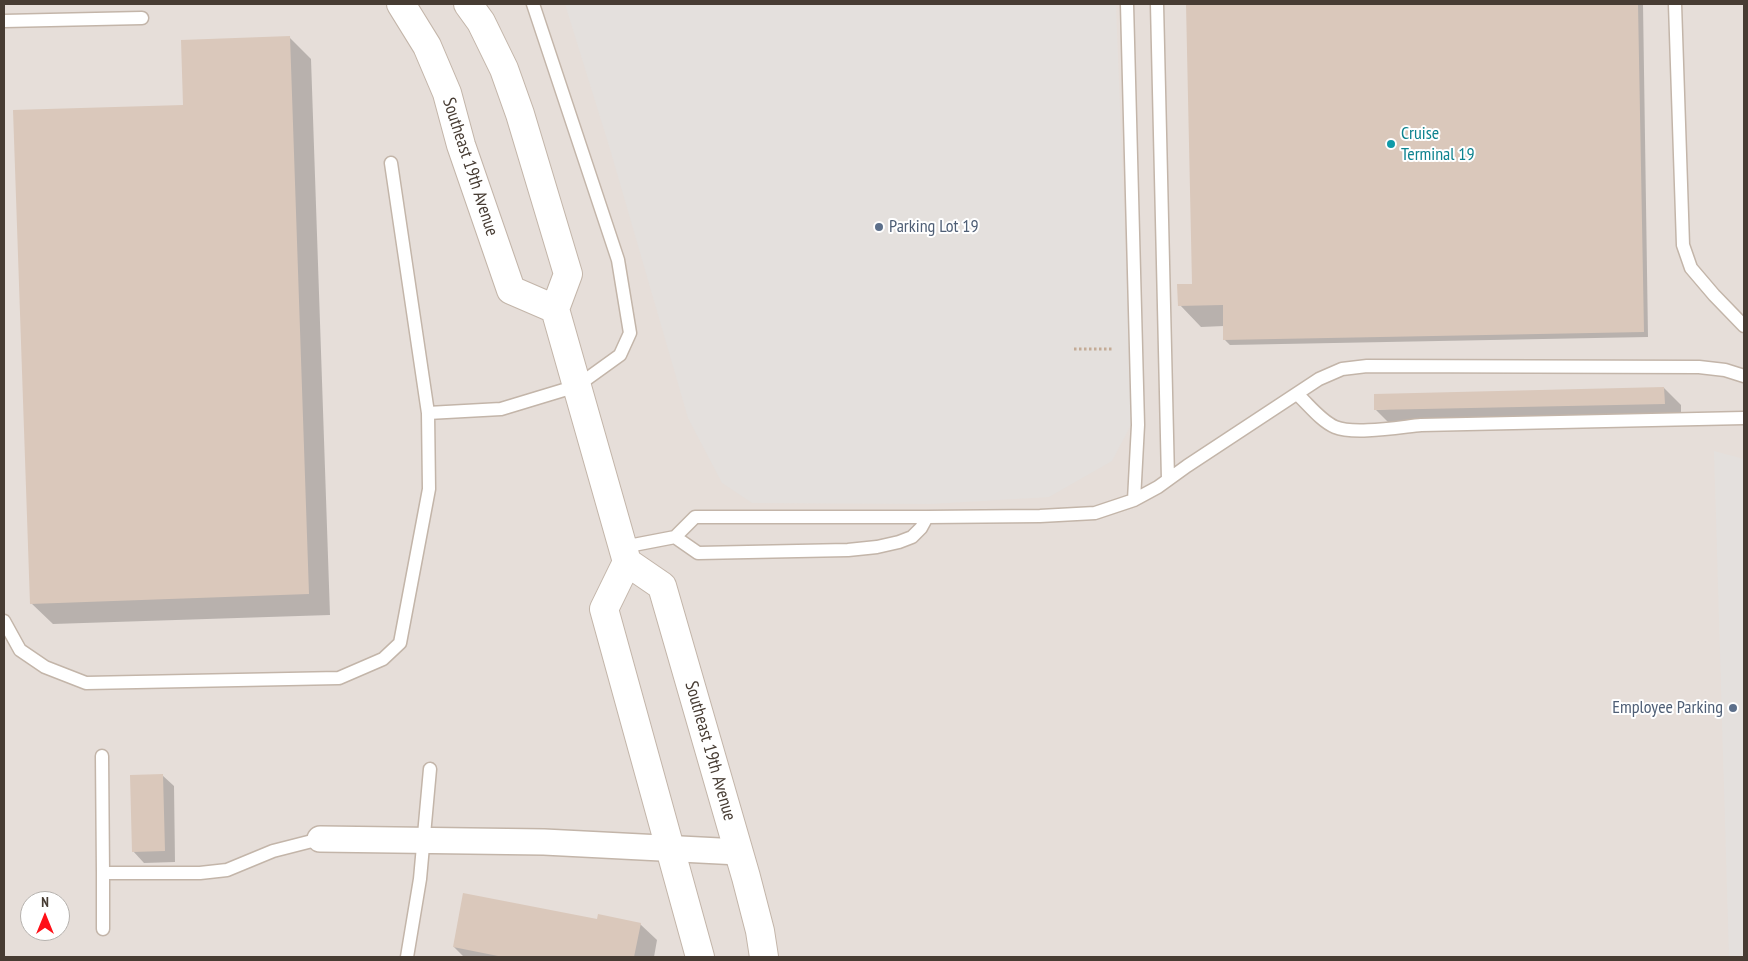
<!DOCTYPE html>
<html>
<head>
<meta charset="utf-8">
<style>
	body { margin:0 }
	#map { position:relative; width:1748px; height:961px; overflow:hidden; background:#f4ece4; font-family:"PT Sans Narrow",sans-serif }
	canvas { display:block }
	.frame { position:absolute; inset:0; border:5px solid #473c33; pointer-events:none }
	.north { position:absolute; left:20px; top:891px; width:50px; height:50px; box-sizing:border-box; background:#fff; border:1px solid #b5b1ad; border-radius:50%; rotate:0deg; font-size:14px; font-weight:700; line-height:20px; text-align:center; color:#473c33 }
	.north::after { content:''; display:block; margin:auto; width:18px; height:22px; background:#ff1018; clip-path:polygon(50% 0,100% 100%,50% 72%,0 100%) }
</style>
</head>
<body>
<div id="map">
<canvas width="1748" height="961"></canvas>
<div class="frame"></div>
<div class="north">N</div>
</div>
<script>
const context = document.querySelector('canvas').getContext('2d');
context.lineJoin = 'round';
function fill(path, color) { context.fillStyle = color; context.fill(path, 'evenodd'); }
function strokePath(path, color, width, dash) { context.strokeStyle = color; context.lineWidth = width; context.lineCap = dash ? 'butt' : 'round'; context.setLineDash(dash || []); context.stroke(path); }
function drawText(font, color, halo, rows, align = 'center') {
  context.font = font + ' "PT Sans Narrow",sans-serif'; context.lineWidth = 4; context.setLineDash([]); context.textBaseline = 'middle'; context.strokeStyle = halo; context.fillStyle = color; for (const [text, x, y, turn = 0] of rows) {
    context.save(); context.translate(x, y); context.rotate((+turn || 0) * Math.PI / 180); context.textAlign = isNaN(turn) ? turn : align; if (halo) context.strokeText(text, 0, 0); context.fillText(text, 0, 0); context.restore();
  }
}
const industrial = new Path2D(`
	M 4,4 L 1744,4 L 1744,957 L 4,957 ZM 30,901 L 60,901 L 60,931 L 30,931 Z`);
const parking = new Path2D(`
	M 565,4 L 1116,4 L 1132,423 L 1112,461 L 1049,497 L 931,504 L 752,503 L 722,483 L 688,418 L 610,149 Z
	M 1714,451 L 1744,459 L 1744,957 L 1729,957 Z`);
const shadow = new Path2D(`
	M 1187,4 L 1643,4 L 1648,337 L 1230,345 L 1225,340 L 1224,326 L 1201,327 L 1180,305 L 1193,286 Z
	M 290,38 L 311,59 L 330,615 L 53,624 L 31,603 Z
	M 1664,388 L 1681,405 L 1681,420 L 1392,426 L 1376,410 Z
	M 162,775 L 174,786 L 175,862 L 144,863 L 133,851 Z
	M 598,920 L 640,924 L 657,940 L 654,957 L 464,957 L 454,947 Z`);
const building = new Path2D(`
	M 1186,4 L 1638,4 L 1644,332 L 1223,340 L 1223,305 L 1178,306 L 1177,284 L 1192,284 Z
	M 290,36 L 309,594 L 30,604 L 13,110 L 183,105 L 181,40 Z
	M 1664,387 L 1665,404 L 1374,410 L 1374,394 Z
	M 163,774 L 165,851 L 132,852 L 130,775 Z
	M 463,893 L 597,919 L 598,914 L 641,923 L 634,957 L 503,957 L 453,947 Z`);
const path = new Path2D(`
	M 1074,349 L 1114,349`);
const service = new Path2D(`
	M 1127,4 L 1138,425 L 1134,500
	M 1157,4 L 1168,479
	M 1675,4 L 1683,245 L 1691,268 L 1714,295 L 1744,326
	M 4,21 L 142,18
	M 391,163 L 428,413 L 501,409 L 577,386 L 620,355 L 630,333 L 618,260 L 533,4
	M 1297,394 C 1309,405 1321,421 1335,427 C 1354,435 1400,427 1421,425 L 1744,418
	M 675,537 L 698,553 L 848,550 L 877,547 L 899,542 L 912,537 L 921,528 L 927,517
	M 623,547 L 675,537 L 695,517 L 927,517 L 1040,516 L 1095,513 L 1134,500 L 1158,487 L 1187,466 L 1319,379 L 1342,369 L 1367,366 L 1699,367 L 1725,370 L 1744,376
	M 4,621 L 20,650 L 45,667 L 86,683 L 339,678 L 383,659 L 400,643 L 429,489 L 428,413
	M 102,756 L 103,873
	M 103,929 L 103,873 L 200,873 L 227,870 L 273,851 L 320,839
	M 407,957 L 420,879 L 430,769`);
const minor = new Path2D(`
	M 320,839 L 544,842 L 739,852`);
const tertiary = new Path2D(`
	M 401,4 L 427,46 L 447,93 L 461,145 L 511,290 L 555,309
	M 468,4 L 481,22 L 504,69 L 520,114 L 568,274 L 555,309 L 627,562 L 662,586 L 746,877 L 760,931 L 764,957
	M 627,562 L 604,609 L 700,957`);
const markers = [
	[1391,144,5,"#0f9aa8"],
	[879,227,5,"#5c6f8a"],
	[1733,708,5,"#5c6f8a"]
];
const cultureNames = [
	["Cruise",1401,134],
	["Terminal 19",1401,155]
];
const streetNames = [
	["Southeast 19th Avenue",470,167,72],
	["Southeast 19th Avenue",710,751,74]
];
const serviceNames = [
	["Parking Lot 19",889,227],
	["Employee Parking",1723,708,"right"]
];
fill(industrial, '#e6ded9');
fill(parking, '#e4e0dd');
fill(shadow, '#0003');
fill(building, '#dac8bb');
strokePath(service, '#c3b5a9', 15);
strokePath(minor, '#c3b5a9', 28);
strokePath(tertiary, '#c3b5a9', 30);
strokePath(path, '#c4ab96', 3, [2.5, 2.5]);
strokePath(service, '#fff', 12);
strokePath(minor, '#fff', 25);
strokePath(tertiary, '#fff', 28);
for (const [x, y, r, color] of markers) { const dot = new Path2D(); dot.arc(x, y, r, 0, 2 * Math.PI); context.fillStyle = color; context.fill(dot); strokePath(dot, '#fff', 2); }
drawText('18px', '#0d838f', '#fff', cultureNames, 'left');
drawText('18px', '#473c33', '#fff', streetNames);
drawText('18px', '#4e5e75', '#fff', serviceNames, 'left');
</script>
</body>
</html>
